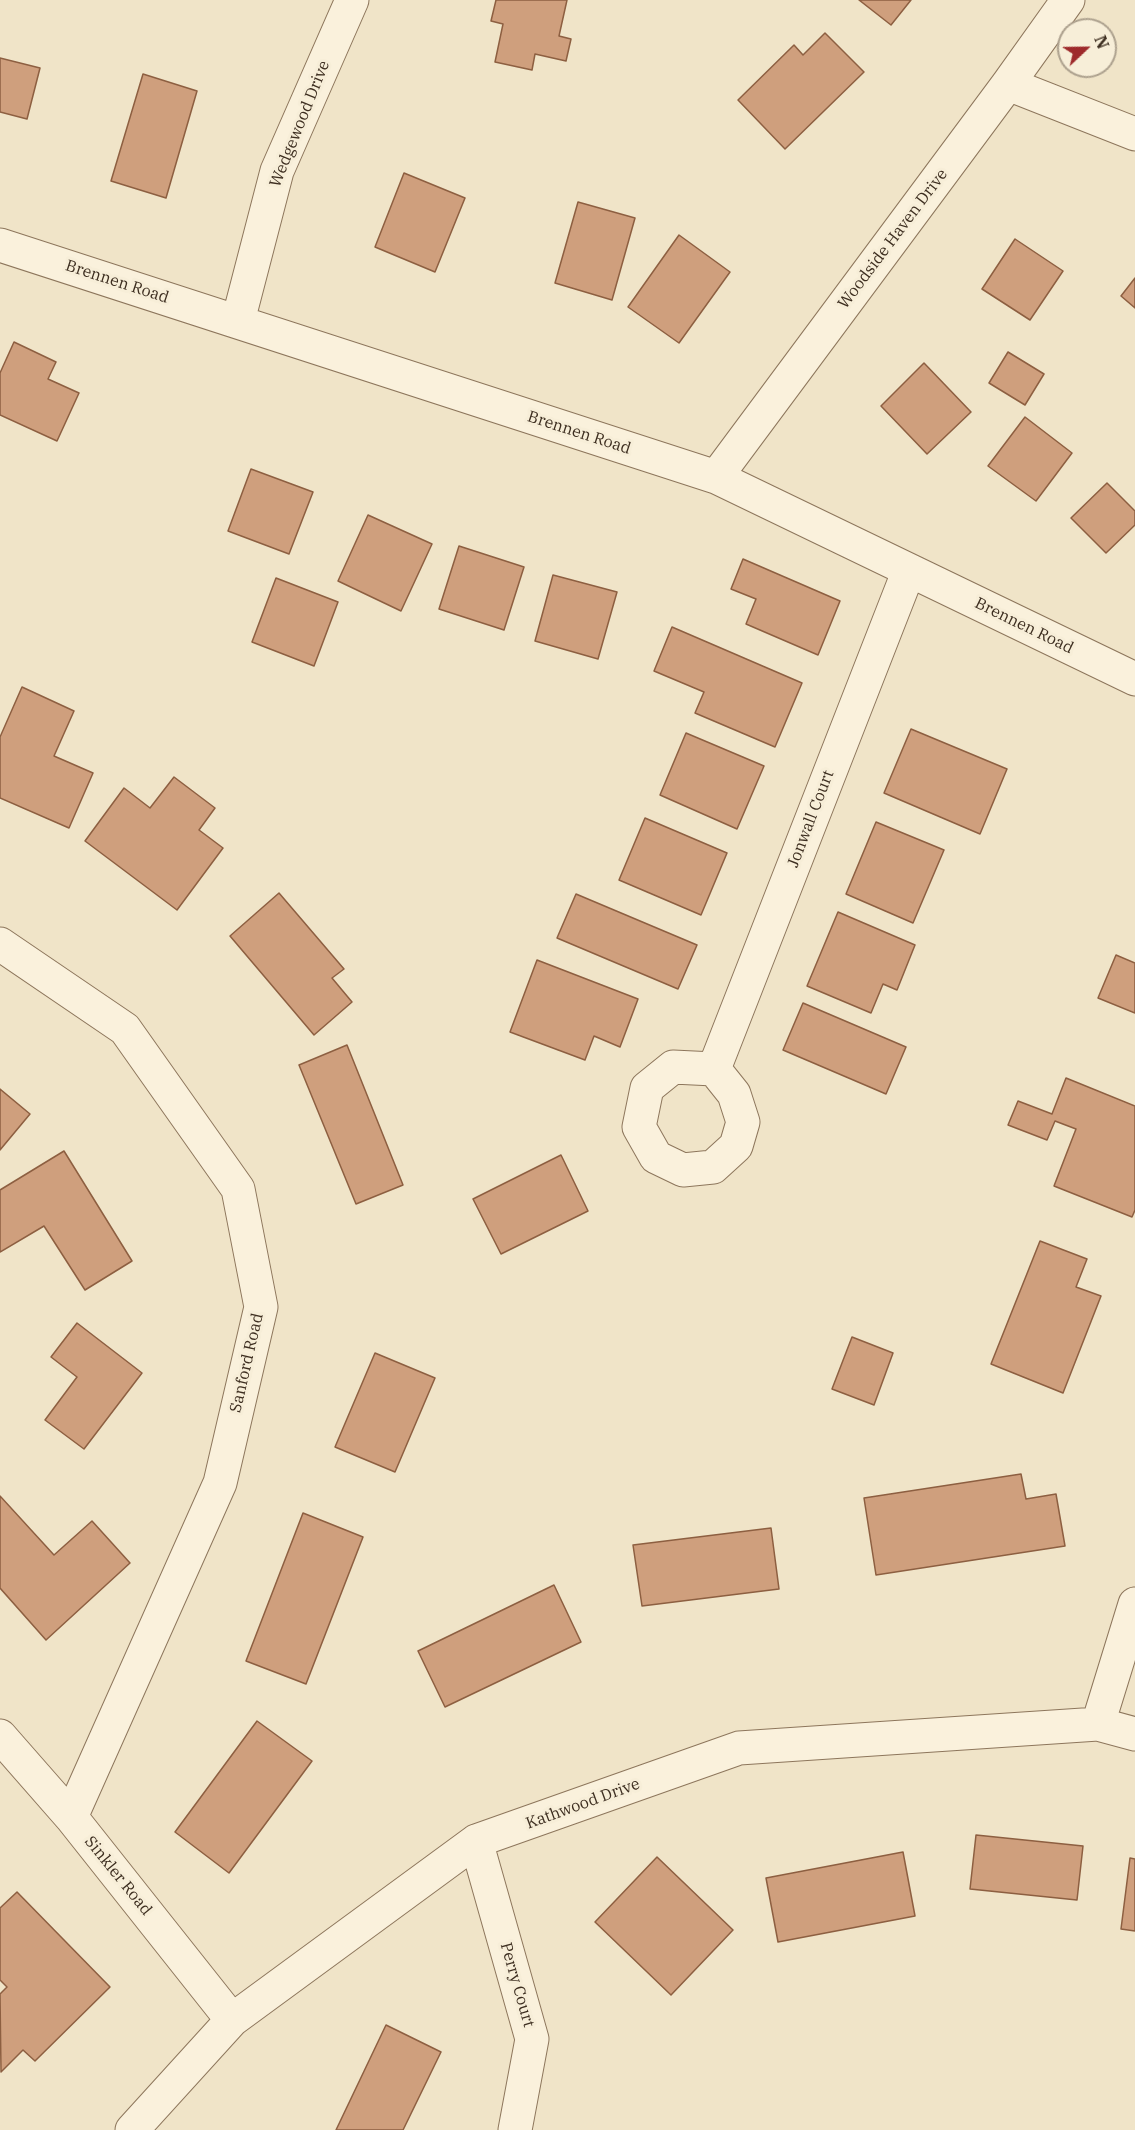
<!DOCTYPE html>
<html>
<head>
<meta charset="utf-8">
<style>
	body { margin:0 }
	#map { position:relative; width:1135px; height:2130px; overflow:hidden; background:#f0e4c8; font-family:"IBM Plex Serif",serif }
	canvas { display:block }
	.north { position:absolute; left:1057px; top:18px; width:60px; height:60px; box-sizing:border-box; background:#f7eed8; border:2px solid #ada18e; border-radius:50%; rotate:68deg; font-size:16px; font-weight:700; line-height:24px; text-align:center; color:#3d2e20 }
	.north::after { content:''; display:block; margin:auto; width:21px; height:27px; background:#9e2a2b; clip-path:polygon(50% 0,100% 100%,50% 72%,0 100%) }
</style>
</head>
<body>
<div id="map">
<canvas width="1135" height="2130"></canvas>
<div class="north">N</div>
</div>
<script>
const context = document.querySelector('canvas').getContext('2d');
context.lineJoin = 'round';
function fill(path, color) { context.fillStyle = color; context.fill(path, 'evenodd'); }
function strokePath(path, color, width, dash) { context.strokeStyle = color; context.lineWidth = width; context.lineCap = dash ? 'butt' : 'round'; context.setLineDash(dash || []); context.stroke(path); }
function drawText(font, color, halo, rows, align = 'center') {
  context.font = font + ' "IBM Plex Serif",serif'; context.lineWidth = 6; context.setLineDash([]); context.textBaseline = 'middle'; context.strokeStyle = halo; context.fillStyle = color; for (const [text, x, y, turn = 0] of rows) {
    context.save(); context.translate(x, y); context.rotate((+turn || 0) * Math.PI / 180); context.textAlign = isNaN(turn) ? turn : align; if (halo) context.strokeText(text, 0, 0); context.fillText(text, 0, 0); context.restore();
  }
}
const building = new Path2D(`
	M 496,0 L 567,0 L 559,36 L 571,39 L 566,61 L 535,54 L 532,70 L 495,62 L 503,24 L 491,21 Z
	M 859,0 L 911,0 L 891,25 Z
	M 825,33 L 864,72 L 785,149 L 738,100 L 794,45 L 803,55 Z
	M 0,58 L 40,68 L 27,119 L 0,112 Z
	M 143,74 L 197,91 L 166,198 L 111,181 Z
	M 404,173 L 465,198 L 435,272 L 375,247 Z
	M 578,202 L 635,218 L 612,300 L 555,283 Z
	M 679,235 L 730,272 L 679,343 L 628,307 Z
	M 1015,239 L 1063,271 L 1030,320 L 982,289 Z
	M 1135,278 L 1135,308 L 1121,296 Z
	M 14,342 L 56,362 L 48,379 L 79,393 L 57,441 L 0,415 L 0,373 Z
	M 1008,352 L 1044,374 L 1025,405 L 989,383 Z
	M 924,363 L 971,412 L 927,454 L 881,406 Z
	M 1025,417 L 1072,453 L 1036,501 L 988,466 Z
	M 251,469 L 313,492 L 289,554 L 228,531 Z
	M 1107,483 L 1135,511 L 1135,525 L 1106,553 L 1071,518 Z
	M 368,515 L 432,544 L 401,611 L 338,581 Z
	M 459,546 L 524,567 L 504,630 L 439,609 Z
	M 743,559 L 840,601 L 818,655 L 746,624 L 756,599 L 731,589 Z
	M 553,575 L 617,592 L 598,659 L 535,641 Z
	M 276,578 L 338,602 L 314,666 L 252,642 Z
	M 672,627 L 802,683 L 775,747 L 695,713 L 704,692 L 654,671 Z
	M 22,687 L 74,711 L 54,756 L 93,773 L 69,828 L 0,798 L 0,737 Z
	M 911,729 L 1007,769 L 980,834 L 884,793 Z
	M 686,733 L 764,766 L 737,829 L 660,795 Z
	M 174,777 L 215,808 L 199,830 L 223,848 L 177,910 L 85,841 L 124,788 L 150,808 Z
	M 645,818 L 727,853 L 701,915 L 619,880 Z
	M 876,822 L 944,850 L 913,923 L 846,894 Z
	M 279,893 L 344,969 L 332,978 L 352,1002 L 314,1035 L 230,936 Z
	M 576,894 L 697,945 L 678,989 L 557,938 Z
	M 838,912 L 915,945 L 897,990 L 883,984 L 871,1013 L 807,986 Z
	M 1116,955 L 1135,963 L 1135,1013 L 1098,998 Z
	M 537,960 L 638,999 L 620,1047 L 594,1036 L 585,1060 L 510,1032 Z
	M 803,1003 L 906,1047 L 886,1094 L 783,1050 Z
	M 347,1045 L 403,1185 L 356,1204 L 299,1065 Z
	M 1066,1078 L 1135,1106 L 1135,1210 L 1132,1217 L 1054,1186 L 1076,1129 L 1055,1121 L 1047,1140 L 1008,1125 L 1018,1101 L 1052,1114 Z
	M 0,1089 L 30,1114 L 0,1150 Z
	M 64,1151 L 132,1261 L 85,1290 L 44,1226 L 0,1252 L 0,1190 Z
	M 561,1155 L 588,1211 L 501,1254 L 473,1199 Z
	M 1040,1241 L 1087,1259 L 1076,1287 L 1101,1296 L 1063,1393 L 991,1364 Z
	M 77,1323 L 142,1373 L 84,1449 L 45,1420 L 77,1377 L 51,1357 Z
	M 852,1337 L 893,1353 L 874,1405 L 832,1389 Z
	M 375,1353 L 435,1378 L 395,1472 L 335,1447 Z
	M 1021,1474 L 1026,1499 L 1056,1494 L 1065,1546 L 876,1575 L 864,1498 Z
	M 0,1496 L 54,1555 L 92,1521 L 130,1563 L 46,1640 L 0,1588 Z
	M 303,1513 L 363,1537 L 306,1684 L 246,1661 Z
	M 771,1528 L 779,1589 L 642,1606 L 633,1545 Z
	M 554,1585 L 581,1642 L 445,1707 L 418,1651 Z
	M 257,1721 L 312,1761 L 229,1873 L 175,1832 Z
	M 976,1835 L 1083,1846 L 1077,1900 L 970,1889 Z
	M 903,1852 L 915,1916 L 778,1942 L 766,1878 Z
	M 657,1857 L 733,1930 L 671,1995 L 595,1922 Z
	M 1130,1858 L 1135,1859 L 1135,1931 L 1121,1929 Z
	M 17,1892 L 110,1987 L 35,2061 L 23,2050 L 1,2072 L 0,1994 L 7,1987 L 0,1980 L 0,1908 Z
	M 386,2025 L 441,2052 L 403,2130 L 336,2130 Z`);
const minor = new Path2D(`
	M 1008,84 L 1135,134
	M 0,245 L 716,477 L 1135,679
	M 238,321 L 277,171 L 352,0
	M 716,477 L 1008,84 L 1068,0
	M 0,944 L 125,1029 L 238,1189 L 261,1307 L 220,1483 L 71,1817
	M 673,1067 L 714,1069 L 734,1094 L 743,1122 L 736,1146 L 713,1167 L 683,1170 L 656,1157 L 639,1127 L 647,1088 Z
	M 714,1069 L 909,570
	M 1098,1724 L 1135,1604
	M 0,1736 L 71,1817 L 232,2020
	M 476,1841 L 532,2039 L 515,2130
	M 132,2130 L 232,2020 L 476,1841 L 739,1748 L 1098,1724 L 1135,1734`);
const streetNames = [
	["Wedgewood Drive",300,124,-68],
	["Woodside Haven Drive",893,239,-53],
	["Brennen Road",117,282,18],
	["Brennen Road",579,433,18],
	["Brennen Road",1024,626,26],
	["Jonwall Court",811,819,-69],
	["Sanford Road",247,1363,-77],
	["Kathwood Drive",583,1804,-20],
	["Sinkler Road",118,1876,51],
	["Perry Court",517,1985,74]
];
fill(building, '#cf9f7d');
strokePath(building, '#8d5f41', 1.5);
strokePath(minor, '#8d765c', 35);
strokePath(minor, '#faf1dc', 33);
drawText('16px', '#3d2e20', '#f7eed8', streetNames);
</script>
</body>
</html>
